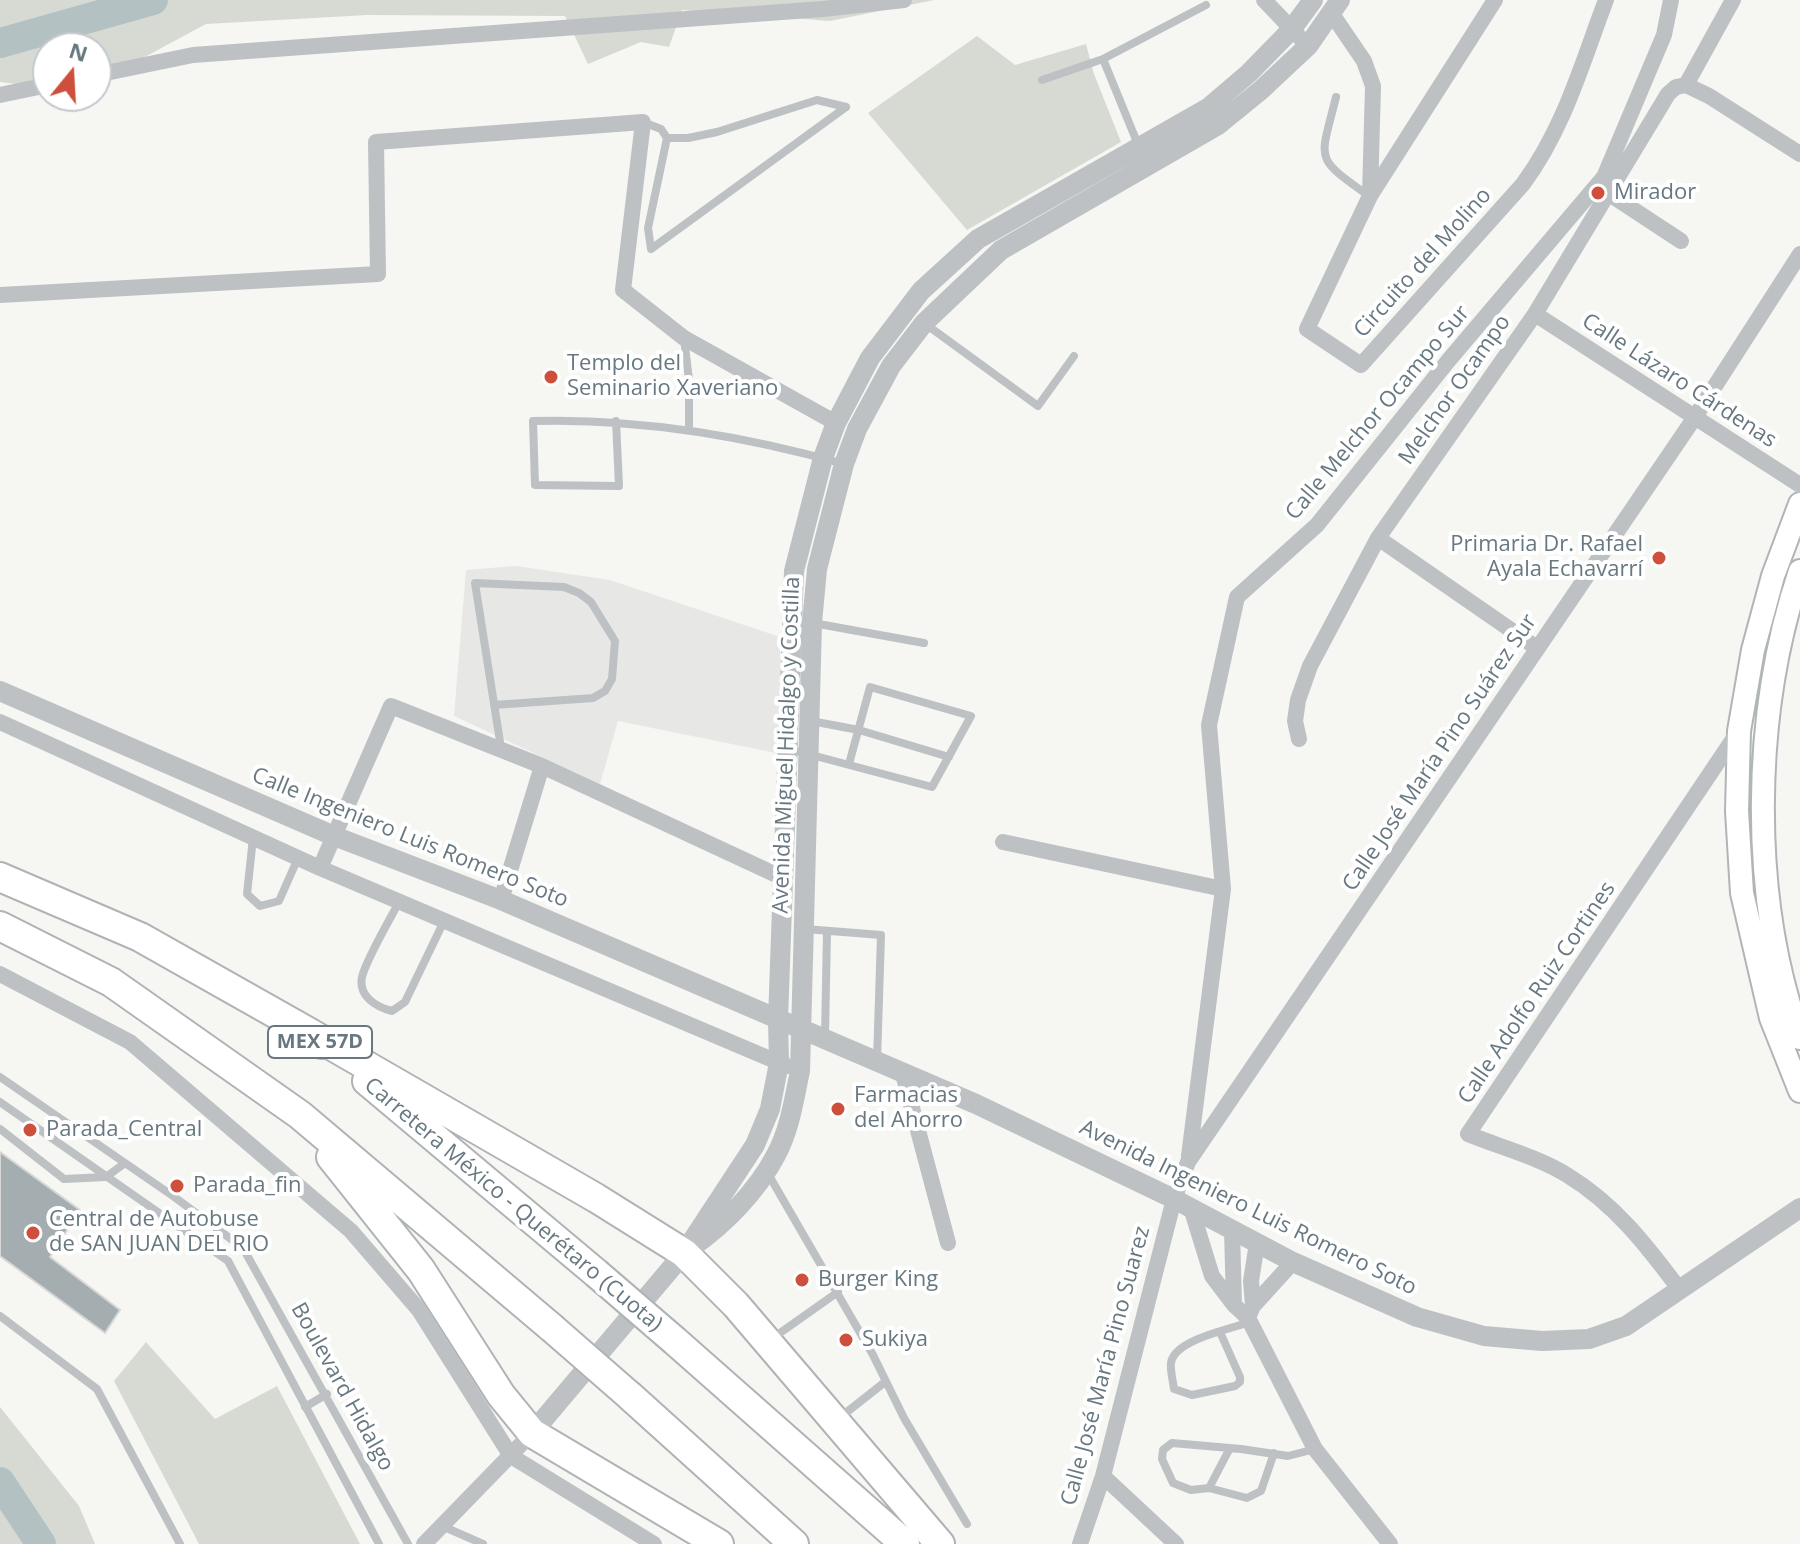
<!DOCTYPE html>
<html>
<head>
<meta charset="utf-8">
<style>
	body { margin:0 }
	#map { position:relative; width:1800px; height:1544px; overflow:hidden; background:#f6f6f3; font-family:"Open Sans",sans-serif }
	canvas { display:block }
	.north { position:absolute; left:32px; top:32px; width:80px; height:80px; box-sizing:border-box; background:#fff; border:2px solid #c3c9cc; border-radius:50%; rotate:18deg; font-size:22px; font-weight:700; line-height:32px; text-align:center; color:#687880 }
	.north::after { content:''; display:block; margin:auto; width:28px; height:36px; background:#ce4f3b; clip-path:polygon(50% 0,100% 100%,50% 72%,0 100%) }
</style>
</head>
<body>
<div id="map">
<canvas width="1800" height="1544"></canvas>
<div class="north">N</div>
</div>
<script>
const context = document.querySelector('canvas').getContext('2d');
context.lineJoin = 'round';
function fill(path, color) { context.fillStyle = color; context.fill(path, 'evenodd'); }
function strokePath(path, color, width, dash) { context.strokeStyle = color; context.lineWidth = width; context.lineCap = dash ? 'butt' : 'round'; context.setLineDash(dash || []); context.stroke(path); }
function drawText(font, color, halo, rows, align = 'center') {
  context.font = font + ' "Open Sans",sans-serif'; context.lineWidth = 8; context.setLineDash([]); context.textBaseline = 'middle'; context.strokeStyle = halo; context.fillStyle = color; for (const [text, x, y, turn = 0] of rows) {
    context.save(); context.translate(x, y); context.rotate((+turn || 0) * Math.PI / 180); context.textAlign = isNaN(turn) ? turn : align; if (halo) context.strokeText(text, 0, 0); context.fillText(text, 0, 0); context.restore();
  }
}
const built = new Path2D(`
	M 516,566 L 610,580 L 780,637 L 781,754 L 618,721 L 600,784 L 454,716 L 466,570 Z`);
const green = new Path2D(`
	M 0,0 L 934,0 L 830,21 L 682,10 L 669,47 L 641,42 L 588,64 L 565,16 L 367,15 L 206,24 L 126,67 L 96,75 L 96,48 L 48,48 L 48,88 L 0,82 Z
	M 977,36 L 1015,65 L 1086,44 L 1094,74 L 1121,142 L 967,230 L 868,113 Z
	M 146,1342 L 215,1419 L 277,1386 L 360,1544 L 199,1544 L 114,1381 Z
	M 0,1407 L 79,1506 L 95,1544 L 0,1544 Z`);
const river = new Path2D(`
	M 0,43 L 153,0
	M 0,1482 L 41,1544`);
const building = new Path2D(`
	M 0,1152 L 80,1210 L 50,1257 L 120,1310 L 105,1333 L 0,1256 Z`);
const service = new Path2D(`
	M 1042,80 L 1103,59
	M 1336,97 C 1320,162 1313,156 1369,196
	M 643,122 L 661,129 L 667,138 L 688,138 L 717,132 L 817,100 L 846,107
	M 667,138 L 648,228 L 651,249 L 846,107
	M 1139,147 L 1103,59 L 1206,5
	M 924,323 L 1038,406 L 1074,356
	M 684,338 L 689,380 L 689,428
	M 616,421 L 619,486 L 535,485 L 533,421 C 639,418 741,435 844,464
	M 813,623 L 924,643
	M 494,705 L 593,698 L 605,691 L 612,679 L 615,641 L 591,602 L 579,593 L 564,587 L 475,583 L 501,748
	M 811,721 L 859,730 L 949,757
	M 789,749 L 932,787 L 971,716 L 870,687 L 849,764
	M 253,838 L 247,894 L 260,906 L 279,901 L 298,858
	M 399,902 C 390,919 366,960 362,977 C 358,996 376,1007 392,1011 L 405,1002 L 444,921
	M 805,929 L 881,935 L 877,1061
	M 825,1036 L 827,931
	M 0,1077 L 173,1196 L 243,1248 L 408,1544
	M 0,1102 L 228,1261 L 379,1544
	M 0,1129 L 64,1179 L 106,1177 L 125,1163
	M 767,1172 L 873,1355 L 904,1418 L 967,1524
	M 0,1316 L 97,1389 L 180,1544
	M 1220,1332 L 1240,1377 L 1240,1382 L 1235,1386 L 1192,1395 L 1174,1389 C 1173,1381 1170,1370 1171,1363 C 1174,1340 1230,1329 1250,1322
	M 770,1340 L 838,1292
	M 305,1407 L 327,1394
	M 838,1419 L 885,1382
	M 1230,1448 L 1209,1488 L 1191,1490 L 1173,1483 L 1162,1459 L 1163,1450 L 1172,1443 L 1241,1449 L 1288,1456 L 1315,1449
	M 1209,1488 L 1247,1498 L 1261,1491 L 1274,1453
	M 442,1526 L 483,1544`);
const minor = new Path2D(`
	M 1264,0 L 1308,46
	M 1495,0 L 1370,196 L 1307,329 L 1361,365 L 1523,184 C 1564,129 1582,63 1606,0
	M 1332,14 L 1364,61 L 1373,86 L 1370,195
	M 96,75 L 193,55 L 823,9 L 904,0
	M 1686,85 L 1709,96 L 1800,154
	M 1686,85 L 1733,0
	M 0,95 L 48,85
	M 1608,193 L 1681,241
	M 0,295 L 378,274 L 376,142 L 643,122 L 623,290 L 684,338 L 836,423
	M 1535,314 L 1800,485
	M 1378,538 L 1537,648
	M 0,722 L 320,868 L 787,1066
	M 1299,739 L 1295,721 L 1298,700 L 1310,666 L 1378,538 L 1535,314 L 1668,94 L 1676,87 L 1686,85
	M 1003,842 L 1223,889
	M 320,868 L 391,706 L 542,766 L 783,878
	M 501,900 L 542,766
	M 0,974 L 130,1042 L 351,1231 L 419,1310 L 511,1456 L 654,1544
	M 903,1074 L 948,1243
	M 1189,1156 L 1223,889 L 1209,725 L 1237,597 L 1317,525 L 1448,361 L 1604,177 L 1664,35 L 1671,0
	M 1191,1208 L 1212,1276 L 1234,1305 L 1248,1318 L 1315,1449 L 1390,1544
	M 1232,1230 L 1234,1305
	M 1680,1290 C 1647,1246 1615,1204 1567,1175 C 1538,1157 1500,1147 1468,1134 L 1738,732
	M 1253,1306 L 1251,1281 L 1257,1243
	M 1248,1318 L 1253,1306 L 1293,1262
	M 1103,1476 L 1176,1544
	M 424,1544 L 532,1433
	M 1080,1544 L 1103,1476 L 1174,1199 L 1188,1162 L 1695,417 L 1800,254`);
const tertiary = new Path2D(`
	M 0,691 L 334,836 L 501,900 L 976,1104 L 1174,1199 L 1293,1262 L 1417,1317 L 1484,1336 L 1542,1341 L 1589,1339 L 1626,1326 L 1800,1208
	M 692,1247 C 725,1224 757,1191 776,1155 C 790,1129 794,1099 800,1071 L 812,623 L 817,569 L 844,464 L 857,429 L 891,366 L 924,323 L 1001,250 L 1218,125 L 1261,90 L 1308,46 L 1340,0
	M 532,1433 L 684,1253 L 755,1145 L 770,1109 L 779,1063 L 778,1020 L 794,571 L 823,458 L 836,423 L 870,358 L 921,291 L 978,239 L 1208,108 L 1249,73 L 1291,30 L 1313,0`);
const secondary = new Path2D(`
	M 1800,504 L 1773,576 L 1753,650 L 1739,731 L 1737,811 L 1742,893 L 1771,1018 L 1800,1091
	M 1800,571 C 1752,713 1749,897 1800,1038`);
const motorway = new Path2D(`
	M 0,877 L 140,937 L 310,1033 L 322,1044
	M 0,926 L 111,982 L 300,1115 L 552,1328
	M 310,1033 L 596,1198 L 684,1253 L 736,1305 L 940,1544
	M 367,1081 L 596,1273
	M 331,1157 L 421,1270 L 501,1395 L 532,1433 L 719,1544
	M 675,1341 L 905,1544
	M 630,1396 L 794,1544`);
const motorwayBridge = new Path2D(`
	M 596,1273 L 675,1341
	M 552,1328 L 630,1396`);
const markers = [
	[1598,193,8,"#ce4f3b"],
	[551,377,8,"#ce4f3b"],
	[1659,558,8,"#ce4f3b"],
	[838,1109,8,"#ce4f3b"],
	[30,1130,8,"#ce4f3b"],
	[177,1186,8,"#ce4f3b"],
	[33,1233,8,"#ce4f3b"],
	[802,1280,8,"#ce4f3b"],
	[846,1340,8,"#ce4f3b"]
];
const shields = [
	[320,1042,104]
];
const shieldNames = [
	["MEX 57D",320,1042]
];
const poiNames = [
	["Mirador",1614,193],
	["Templo del",567,364],
	["Seminario Xaveriano",567,389],
	["Primaria Dr. Rafael",1643,545,"right"],
	["Ayala Echavarrí",1643,570,"right"],
	["Farmacias",854,1096],
	["del Ahorro",854,1121],
	["Parada_Central",46,1130],
	["Parada_fin",193,1186],
	["Central de Autobuse",49,1220],
	["de SAN JUAN DEL RIO",49,1245],
	["Burger King",818,1280],
	["Sukiya",862,1340]
];
const streetNames = [
	["Circuito del Molino",1423,263,-48],
	["Calle Lázaro Cárdenas",1679,381,33],
	["Melchor Ocampo",1455,390,-55],
	["Calle Melchor Ocampo Sur",1378,413,-50],
	["Avenida Miguel Hidalgo y Costilla",787,745,-88],
	["Calle José María Pino Suárez Sur",1440,753,-56],
	["Calle Ingeniero Luis Romero Soto",410,838,22],
	["Calle Adolfo Ruiz Cortines",1537,993,-56],
	["Carretera México - Querétaro (Cuota)",513,1205,40],
	["Avenida Ingeniero Luis Romero Soto",1248,1208,26],
	["Calle José María Pino Suarez",1106,1366,-75],
	["Boulevard Hidalgo",342,1387,61]
];
fill(built, '#e7e7e6');
fill(green, '#d6dad3');
strokePath(river, '#b4c1c3', 30);
fill(building, '#a4adb0');
strokePath(building, '#d7d7d6', 2);
strokePath(secondary, '#b0b5b8', 26);
strokePath(motorway, '#afb3b5', 32);
strokePath(service, '#bdc1c4', 8);
strokePath(minor, '#bdc1c4', 16);
strokePath(tertiary, '#bdc1c4', 20);
strokePath(secondary, '#fff', 22);
strokePath(motorway, '#fff', 28);
strokePath(motorwayBridge, '#afb3b5', 32, []);
strokePath(motorwayBridge, '#fff', 28);
for (const [x, y, r, color] of markers) { const dot = new Path2D(); dot.arc(x, y, r, 0, 2 * Math.PI); context.fillStyle = color; context.fill(dot); strokePath(dot, '#fff', 3); }
for (const [x, y, w] of shields) { const box = new Path2D(); box.roundRect(x - w / 2, y - 16, w, 32, 6); context.fillStyle = '#fff'; context.fill(box); strokePath(box, '#687880', 2); }
drawText('bold 20px', '#687880', null, shieldNames);
drawText('22px', '#687880', '#fff', poiNames, 'left');
drawText('22px', '#687880', '#fff', streetNames);
</script>
</body>
</html>
